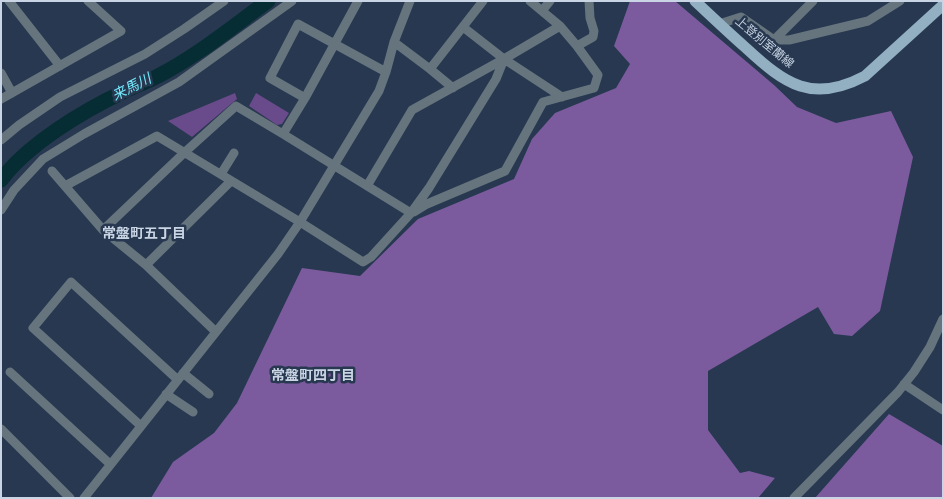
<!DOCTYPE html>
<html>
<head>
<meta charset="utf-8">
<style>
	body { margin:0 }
	#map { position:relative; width:944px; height:499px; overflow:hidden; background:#273850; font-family:"Source Serif 4",serif }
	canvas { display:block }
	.frame { position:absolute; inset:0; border:2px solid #c9d4e4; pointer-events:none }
</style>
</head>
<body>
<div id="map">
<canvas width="944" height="499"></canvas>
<div class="frame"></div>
</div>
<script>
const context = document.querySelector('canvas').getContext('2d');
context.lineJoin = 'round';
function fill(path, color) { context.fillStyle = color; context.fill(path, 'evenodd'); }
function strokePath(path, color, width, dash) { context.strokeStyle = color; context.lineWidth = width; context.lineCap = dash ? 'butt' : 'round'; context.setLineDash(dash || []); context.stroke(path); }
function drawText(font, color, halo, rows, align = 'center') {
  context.font = font + ' "Source Serif 4","Noto Sans JP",serif'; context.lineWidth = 5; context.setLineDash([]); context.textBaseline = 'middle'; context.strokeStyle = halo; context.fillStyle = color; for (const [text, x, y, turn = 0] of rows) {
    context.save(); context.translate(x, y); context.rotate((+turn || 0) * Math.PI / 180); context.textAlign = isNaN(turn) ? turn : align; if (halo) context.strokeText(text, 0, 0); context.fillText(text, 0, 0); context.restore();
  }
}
const green = new Path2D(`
	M 235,93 L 237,99 L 192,137 L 168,121 Z
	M 256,93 L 289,113 L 282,124 L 277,125 L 249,106 Z`);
const forest = new Path2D(`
	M 630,1 L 675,1 L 774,85 L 797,107 L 836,123 L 891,111 L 913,157 L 880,311 L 852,336 L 834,334 L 818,307 L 708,371 L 708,430 L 740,473 L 749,471 L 775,478 L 758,498 L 151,498 L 173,462 L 214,433 L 237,403 L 302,268 L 360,276 L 418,219 L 514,179 L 532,139 L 555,113 L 616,88 L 630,64 L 614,46 Z
	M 889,414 L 943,446 L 943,498 L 815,498 Z`);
const river = new Path2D(`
	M 1,180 C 28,144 83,111 123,92 C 135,86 147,82 158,76 C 197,56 232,27 268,1`);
const minor = new Path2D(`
	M 9,1 L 60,66
	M 542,11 L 550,1
	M 719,24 L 741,17 L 774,40 L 789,40 L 868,21 L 900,1
	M 463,27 L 504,59 L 562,97
	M 774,40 L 813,1
	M 394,42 L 430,69 L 453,88
	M 577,46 L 593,37 L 594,31 L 590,18 L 589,1
	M 430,69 L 483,1
	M 1,73 L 12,93
	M 305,98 L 270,78 L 298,24 L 386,72
	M 1,99 L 121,31 L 88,1
	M 283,134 L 305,98 L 358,1
	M 1,140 L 19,125 L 60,97 L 145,54 L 184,29 L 224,1
	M 52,171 L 103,230 L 146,265 L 216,332
	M 221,174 L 234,153
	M 65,186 L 157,136 L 300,222 L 363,262 L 371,257 L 411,213 L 429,188 L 496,79 L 504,59
	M 367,186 L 412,110 L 504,59 L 560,26 L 530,1
	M 1,210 L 14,190 L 43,159 L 84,134 L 179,82 L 292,1
	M 414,212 L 427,204 L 505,171 L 543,102 L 594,88 L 598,75 L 577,46 L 560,26
	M 103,230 L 185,152 L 236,106 L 283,134 L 411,213
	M 146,265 L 231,181
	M 10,372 L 110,464
	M 183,373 L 209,394
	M 904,384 L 943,410
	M 166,394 L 193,412
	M 141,426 L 33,328 L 71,282 L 178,380
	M 1,429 L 70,498
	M 84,498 L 278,254 L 300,222 L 379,91 L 386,72 L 394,42 L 410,1
	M 794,498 L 898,392 L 914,372 L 930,347 L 943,319`);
const major = new Path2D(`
	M 695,1 C 712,17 729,33 746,48 C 785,84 812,104 865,76 L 943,5`);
const streetNames = [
	["上登別室蘭線",764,43,40]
];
const waterNames = [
	["来馬川",132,88,-27]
];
const neighbourhoodNames = [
	["常盤町五丁目",144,234],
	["常盤町四丁目",313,376]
];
fill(green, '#694a8a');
fill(forest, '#7b5b9e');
strokePath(river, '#062d33', 15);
strokePath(minor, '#66747d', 9);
strokePath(major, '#92b0c1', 11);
drawText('12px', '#c9d4e4', '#273850', streetNames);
drawText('italic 14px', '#75ecfe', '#273850', waterNames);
drawText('bold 14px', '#c9d4e4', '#273850', neighbourhoodNames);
</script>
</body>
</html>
